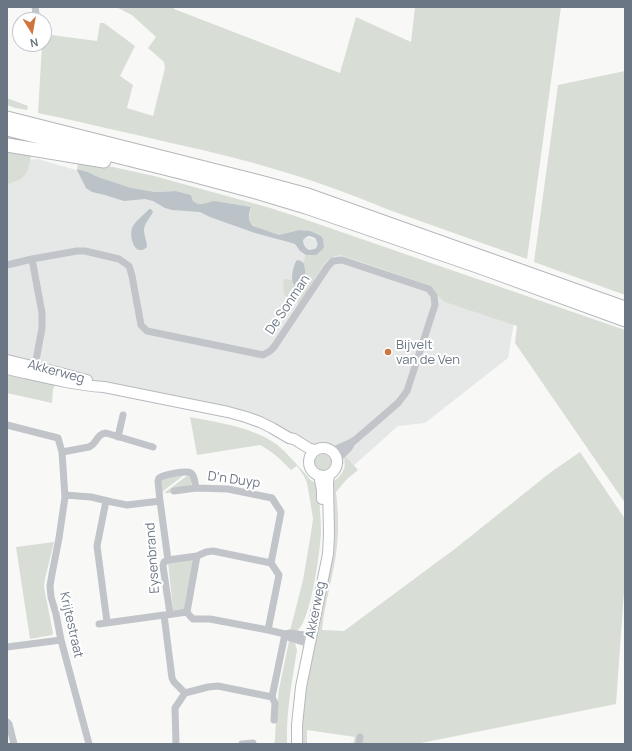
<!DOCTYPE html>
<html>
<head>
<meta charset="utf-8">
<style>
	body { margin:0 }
	#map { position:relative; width:632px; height:751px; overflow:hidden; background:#f8f9f7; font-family:Manrope,sans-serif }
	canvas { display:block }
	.frame { position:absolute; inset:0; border:8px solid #6b7684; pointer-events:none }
	.north { position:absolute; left:12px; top:12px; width:40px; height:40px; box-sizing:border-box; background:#fff; border:1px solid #c4c8ce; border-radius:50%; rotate:169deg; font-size:11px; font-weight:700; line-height:16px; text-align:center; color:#6b7684 }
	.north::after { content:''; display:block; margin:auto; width:14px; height:18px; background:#d0743f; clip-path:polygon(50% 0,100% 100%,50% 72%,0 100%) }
</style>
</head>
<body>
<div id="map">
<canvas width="632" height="751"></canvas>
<div class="frame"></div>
<div class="north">N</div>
</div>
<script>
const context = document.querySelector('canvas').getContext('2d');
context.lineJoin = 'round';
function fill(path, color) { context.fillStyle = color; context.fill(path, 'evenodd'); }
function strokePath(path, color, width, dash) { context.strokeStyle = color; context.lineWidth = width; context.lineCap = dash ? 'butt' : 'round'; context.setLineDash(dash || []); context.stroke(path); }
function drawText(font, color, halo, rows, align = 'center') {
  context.font = font + ' Manrope,sans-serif'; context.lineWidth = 4; context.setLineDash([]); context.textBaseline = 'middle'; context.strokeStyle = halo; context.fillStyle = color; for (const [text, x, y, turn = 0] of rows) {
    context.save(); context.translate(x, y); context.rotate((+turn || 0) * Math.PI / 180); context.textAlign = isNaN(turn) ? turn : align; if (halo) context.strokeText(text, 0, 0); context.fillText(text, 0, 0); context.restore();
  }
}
const built = new Path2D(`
	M 38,159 L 518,298 L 508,358 L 425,423 L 398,426 L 351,468 L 250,418 L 7,363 L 7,161 Z`);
const green = new Path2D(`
	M 116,7 L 174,7 L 174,9 L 340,73 L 356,17 L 411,42 L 415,7 L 561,7 L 527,259 L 389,210 C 319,180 246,159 171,143 C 127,133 82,122 38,113 L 42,44 L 44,44 L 44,34 L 97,41 L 100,23 L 104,23 L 135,46 L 120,76 L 133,85 L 127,108 L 153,116 L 165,68 L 164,62 L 148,48 L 156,37 L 132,15 Z
	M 625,71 L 625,295 L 534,262 L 558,85 Z
	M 7,98 L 28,106 L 27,110 L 15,108 L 7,105 Z
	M 7,152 L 31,156 C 27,174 27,179 7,184 Z
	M 53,158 L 113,167 L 154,176 L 267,207 L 295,216 L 625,330 L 625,503 L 515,343 L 517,326 L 445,302 L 437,295 L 433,288 L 429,285 L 341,255 L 334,256 L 325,262 L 299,304 C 284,296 282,296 284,279 L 292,280 L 294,284 L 303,284 L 305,278 L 305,271 L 303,263 L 306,255 C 316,256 323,254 324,242 L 304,230 L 279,235 L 258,228 L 250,223 L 249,217 L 251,207 L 209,202 C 204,206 198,205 193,201 L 191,195 L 176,191 L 155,192 L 131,188 L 98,177 L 88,172 L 77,169 L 78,164 L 61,161 Z
	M 7,374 L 55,385 L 53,389 L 52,403 L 7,393 Z
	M 190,417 C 217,422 250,427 273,442 C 284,449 293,461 302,470 C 309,477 308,480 318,484 C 319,500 321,517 321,533 C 320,552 311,621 297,631 L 290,631 L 303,580 L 310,539 L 313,519 L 311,506 L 307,483 L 304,476 L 297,466 L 291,470 C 281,460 272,451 260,445 L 197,455 Z
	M 580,452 L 625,519 L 625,578 L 616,704 L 416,744 L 353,744 L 355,737 L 307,730 L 307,744 L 298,744 L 299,713 L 321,605 L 329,483 C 341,479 348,467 344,455 L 358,470 L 347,479 L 336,492 C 339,517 339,541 334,566 C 330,587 324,609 322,630 L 344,631 L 456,548 L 551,472 Z
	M314 463a9 9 0 1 1 18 0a9 9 0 1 1-18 0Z
	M 184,475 L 162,492 L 161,481 L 163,479 Z
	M 188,475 L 191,477 L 192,483 L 191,485 C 182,489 173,494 164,493 Z
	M 54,542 L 45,579 L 44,587 L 53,633 L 52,635 L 30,639 L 16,547 Z
	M 198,558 L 186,609 L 173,610 L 168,562 Z
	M 289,641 L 295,643 L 297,650 C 292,681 286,712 287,744 L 268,744 L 274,743 L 275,741 L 276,717 L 279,689 Z`);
const water = new Path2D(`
	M 77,169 L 88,172 L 98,177 L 131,188 L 155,192 L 176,191 L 191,195 L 193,201 C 202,207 204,203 214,201 L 251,207 C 249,213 247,221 253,226 L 279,235 L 300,230 L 310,231 L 321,236 L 323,239 L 324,247 L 322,250 L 316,255 L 306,255 L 300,251 L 295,244 L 292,243 L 255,233 L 210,217 L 200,212 L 172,210 L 165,208 L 153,201 L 145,199 L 124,201 L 105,195 L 92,192 L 86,188 L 77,170 ZM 309,236 L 315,238 C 318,243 319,245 315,249 L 309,250 C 305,248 303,244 303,240 L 306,237 Z
	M 149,209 L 151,209 L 153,212 C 150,218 144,224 144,230 C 144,236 147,241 147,247 C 135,258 129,237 132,228 C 135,221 144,215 149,209 Z
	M 297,260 C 300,261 301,260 303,263 C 306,267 307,284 300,286 C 287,289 293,265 297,260 Z`);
const minor = new Path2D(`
	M 35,7 L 37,20
	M 32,259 L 42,313 L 42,328 L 37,355 L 33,371
	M 7,265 L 32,259 L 77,251 L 85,251 L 119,259 L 129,266 L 132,276 L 141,325 L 147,331 L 263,355 L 270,351 L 274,347 L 328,266 L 333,261 L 342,260 L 429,289 L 434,296 L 435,305 L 407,391 L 398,403 L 354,441 L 332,451
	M 7,425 L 58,438 L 62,452 L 65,497 L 59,538 L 52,574 L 50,586 L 51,597 L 56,614 L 61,640 L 89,744
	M 118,437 L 123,415
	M 62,452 L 89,447 C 98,443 96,434 106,433 L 153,447
	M 337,460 L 349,448 L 353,441
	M 174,491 L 196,488
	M 65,495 L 91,497 L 112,502 L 127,505 L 160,501 L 168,560 L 164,562 L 163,566 L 170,614
	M 106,501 L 97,546 L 107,622
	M 160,501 L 158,481 L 159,478 C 163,475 186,470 191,473 C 195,476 195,483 196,488 L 228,489 L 272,498 L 281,512 L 271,563 L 279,575 L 268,630
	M 168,560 L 197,556 L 206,552 L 213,551 L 271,563
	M 187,612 L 197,556
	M 166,615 L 187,612 L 190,616 L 193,619 L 210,619 L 268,630 L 285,634 L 290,638 L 303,642
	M 99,624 L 164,615 L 172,678 L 174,682 L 185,693 L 175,708 L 176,744
	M 285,634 L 290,633 L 304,635
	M 7,647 L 61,640
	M 185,693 L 208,687 L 218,686 L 272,697
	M 274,720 L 275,703 L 272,697 L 285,634
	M 7,722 L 9,724 L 14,744
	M 242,744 L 253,743
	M 359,744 L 360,737`);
const secondary = new Path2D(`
	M 7,360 L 53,371 L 87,380
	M 7,369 C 39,376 71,385 104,387 L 228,412 L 246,417 L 260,422 L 272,428 L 289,438 L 294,439 L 310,449 L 316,450
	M309 462a14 14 0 1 1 28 0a14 14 0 1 1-28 0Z
	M 319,475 L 322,490 L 322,499
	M 297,744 L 297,725 L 301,687 L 328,554 L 329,535 L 328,483 L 329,475`);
const motorway = new Path2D(`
	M 7,118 L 260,182 L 308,195 L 625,308
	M 7,129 L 192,175 L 256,192 L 306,207 L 480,267 L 625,320
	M 7,145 L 104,161`);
const markers = [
	[388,352,4,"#d0743f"]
];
const streetNames = [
	["De Sonman",288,305,-56],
	["Akkerweg",56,372,15],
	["D'n Duyp",234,480,8],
	["Eysenbrand",153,558,-94],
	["Akkerweg",316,610,-79],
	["Krijtestraat",71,625,77]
];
const poiNames = [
	["Bijvelt",396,345],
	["van de Ven",396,360]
];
fill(built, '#e6e8e7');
fill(green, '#d8ddd6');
fill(water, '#bbc2c8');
strokePath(secondary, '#b6b9be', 12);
strokePath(motorway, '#b4b7bb', 15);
strokePath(minor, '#c1c4c8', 7);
strokePath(secondary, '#fff', 10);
strokePath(motorway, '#fff', 13);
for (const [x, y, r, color] of markers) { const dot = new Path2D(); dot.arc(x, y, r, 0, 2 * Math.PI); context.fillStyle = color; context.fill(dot); strokePath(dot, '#fff', 1.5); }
drawText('13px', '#6b7684', '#fff', streetNames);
drawText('13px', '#6b7684', '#fff', poiNames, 'left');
</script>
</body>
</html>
